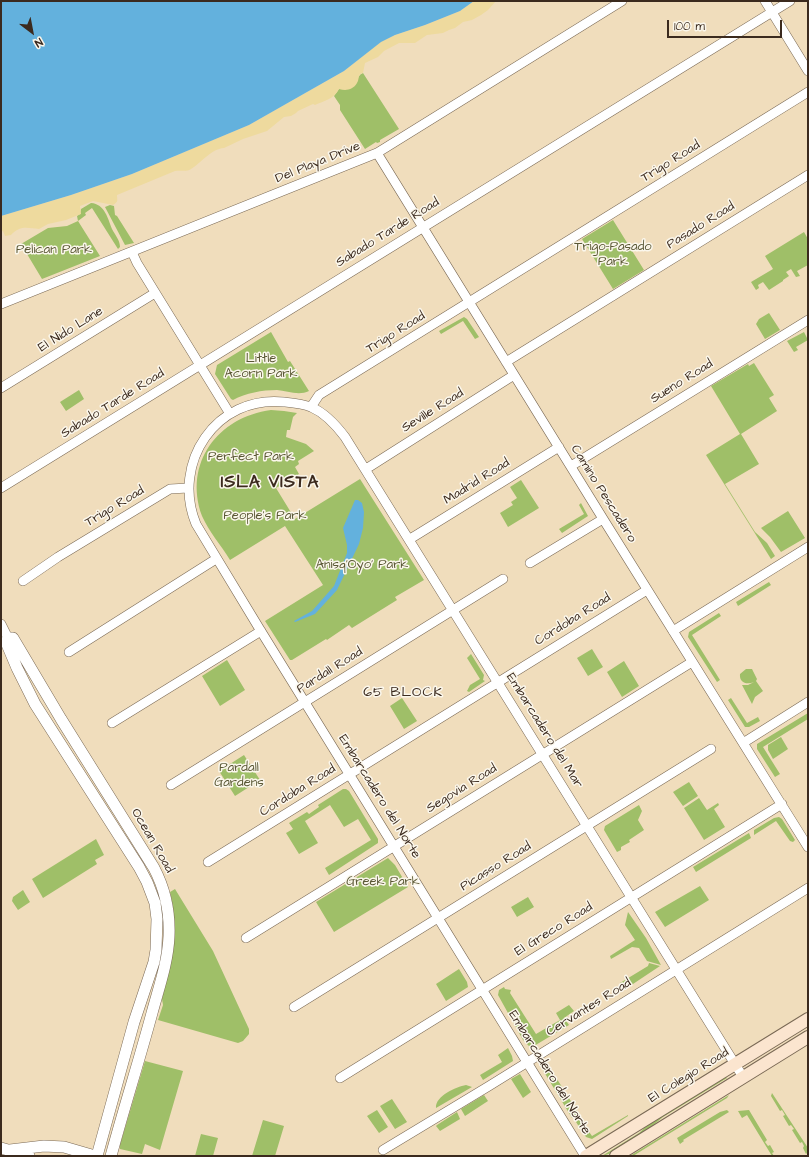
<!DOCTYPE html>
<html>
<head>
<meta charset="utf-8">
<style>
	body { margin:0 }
	#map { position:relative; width:809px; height:1157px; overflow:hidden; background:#f0ddbc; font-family:"Architects Daughter",sans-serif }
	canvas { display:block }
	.frame { position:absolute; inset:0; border:2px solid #3b2a1e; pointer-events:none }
	.north { position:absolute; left:12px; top:12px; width:40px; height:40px; -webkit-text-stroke:3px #fbf7ec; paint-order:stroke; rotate:148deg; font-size:11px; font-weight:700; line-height:16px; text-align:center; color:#3b2a1e }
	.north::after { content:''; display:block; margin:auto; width:14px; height:18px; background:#3b2a1e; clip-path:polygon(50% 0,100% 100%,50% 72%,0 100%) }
	.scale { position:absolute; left:667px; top:20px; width:115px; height:18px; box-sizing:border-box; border:2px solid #3b2a1e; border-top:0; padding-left:5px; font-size:12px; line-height:14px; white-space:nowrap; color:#3b2a1e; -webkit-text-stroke:3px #fbf7ec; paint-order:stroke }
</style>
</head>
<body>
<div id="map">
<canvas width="809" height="1157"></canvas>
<div class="frame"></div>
<div class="north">N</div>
<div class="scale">100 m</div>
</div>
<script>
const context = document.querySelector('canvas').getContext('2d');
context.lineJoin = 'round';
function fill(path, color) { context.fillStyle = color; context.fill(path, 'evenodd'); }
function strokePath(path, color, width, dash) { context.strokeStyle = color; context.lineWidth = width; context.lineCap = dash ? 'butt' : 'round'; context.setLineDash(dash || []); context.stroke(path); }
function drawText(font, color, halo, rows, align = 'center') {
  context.font = font + ' "Architects Daughter",sans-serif'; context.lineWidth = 3; context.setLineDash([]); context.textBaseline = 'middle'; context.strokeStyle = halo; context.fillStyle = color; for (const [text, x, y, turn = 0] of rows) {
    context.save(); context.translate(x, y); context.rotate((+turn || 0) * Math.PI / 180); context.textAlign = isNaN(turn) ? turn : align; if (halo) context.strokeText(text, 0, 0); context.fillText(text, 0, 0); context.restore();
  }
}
const green = new Path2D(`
	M 363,73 L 399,129 L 380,140 L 380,142 L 377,143 L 376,142 L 365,149 L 340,110 L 340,105 L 334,96 L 339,89 L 357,82 C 358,77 359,75 363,73 Z
	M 91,203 C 105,204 108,219 112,229 C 115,235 120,240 120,247 L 118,249 L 92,208 L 85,213 L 86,215 L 78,221 L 100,256 L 42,279 L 21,244 L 48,228 L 67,226 L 78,221 L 77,216 L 80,214 L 81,209 Z
	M 110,205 L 114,206 L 115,215 L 117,216 L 134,243 L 125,245 L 105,207 Z
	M 613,220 L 644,270 L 613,289 L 582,239 Z
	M 804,232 L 808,239 L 808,265 L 797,271 L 800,276 L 796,277 L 791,269 L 786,272 L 789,276 L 783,280 L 783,281 L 769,290 L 763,282 L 758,285 L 759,288 L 756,290 L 751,282 L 773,269 L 765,256 Z
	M 769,313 L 780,330 L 765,339 L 756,324 L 759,319 Z
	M 464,317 L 467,319 L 479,337 L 475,339 L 463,321 L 441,334 L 439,331 Z
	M 271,332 L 288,362 L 290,361 L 309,391 C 299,396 287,391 277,390 C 262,390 246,393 233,400 L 231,399 L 215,374 L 217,365 Z
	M 804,332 L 808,340 L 796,347 L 798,350 L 794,352 L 787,341 Z
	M 754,363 L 774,395 L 769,398 L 777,411 L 741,434 L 759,464 L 725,484 L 755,532 L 767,543 L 775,556 L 771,559 L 706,455 L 740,434 L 711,386 L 748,364 L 749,366 Z
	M 79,390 L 84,399 L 66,411 L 60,402 Z
	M 271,410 L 284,411 L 297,413 L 293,417 L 290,430 L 287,430 L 286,437 L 306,444 L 314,451 L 298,461 L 299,464 L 295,467 L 299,474 L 276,488 L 295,519 L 360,479 L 424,580 L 395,597 L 397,600 L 352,628 L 349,625 L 327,640 L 326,639 L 292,660 L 290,660 L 265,621 L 323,585 L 285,526 L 230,560 C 221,545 209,532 202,516 C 183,463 218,417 271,410 Z
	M 521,480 L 539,508 L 508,527 L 500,513 L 513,505 L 511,502 L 517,498 L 510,487 Z
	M 581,503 L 588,516 L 562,533 L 559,529 L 584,514 L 579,505 Z
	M 788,511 L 805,538 L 781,552 L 770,537 L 761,528 Z
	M 769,582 L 771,585 L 738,606 L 736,602 Z
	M 719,613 L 721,616 L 692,635 L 720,680 L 717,682 L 688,637 L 689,632 Z
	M 592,649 L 603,667 L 588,676 L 577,658 Z
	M 471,654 L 484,675 L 483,680 L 485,681 L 469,692 L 467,691 L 470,685 L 480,679 L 467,658 Z
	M 227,660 L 245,690 L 220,706 L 202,676 Z
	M 624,661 L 639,686 L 622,697 L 607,672 Z
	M 746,669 L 752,669 L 757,679 L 756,681 L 763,691 L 755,697 L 752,704 L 742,685 L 748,685 L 754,682 C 747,685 739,683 740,674 Z
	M 402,698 L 417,721 L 404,729 L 390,706 Z
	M 731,698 L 747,723 L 758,717 L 760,721 L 749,727 L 745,727 L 728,700 Z
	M 808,713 L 808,719 L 763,747 L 780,774 L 775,777 L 757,749 L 757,744 Z
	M 781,737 L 788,749 L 773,759 L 768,750 L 768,745 Z
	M 244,755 L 260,780 L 235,796 L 219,771 Z
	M 689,782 L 698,796 L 683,806 L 673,792 Z
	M 343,789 L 346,789 L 349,791 L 378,839 L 378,843 L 329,875 L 325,868 L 371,840 L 358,819 L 344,827 L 330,805 L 305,821 L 318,843 L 299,854 L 286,833 L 293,829 L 289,823 L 307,812 L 309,814 L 319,807 L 318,805 Z
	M 699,798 L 707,810 L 718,803 L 719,805 L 714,809 L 725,827 L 704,840 L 684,808 Z
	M 639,805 L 642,811 L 638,820 L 644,830 L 629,840 L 630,842 L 621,847 L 621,850 L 617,852 L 604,830 L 605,826 Z
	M 779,817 L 782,819 L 795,840 L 793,842 L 790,841 L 776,821 L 754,835 L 754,830 L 774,818 Z
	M 749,833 L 751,838 L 696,872 L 693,867 Z
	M 96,839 L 104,855 L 95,860 L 97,864 L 43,898 L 32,879 Z
	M 388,858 L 395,865 L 408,887 L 334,932 L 316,902 Z
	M 700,886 L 709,900 L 665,927 L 655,912 Z
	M 175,889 L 213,951 L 249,1029 L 249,1034 L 243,1041 L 238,1043 L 158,1020 L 163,1005 L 162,999 C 172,958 180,935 170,892 Z
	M 23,890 L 30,902 L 18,910 L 12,901 L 13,897 Z
	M 528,897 L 534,907 L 517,917 L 511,907 Z
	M 628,912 L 646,938 L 661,965 L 647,961 L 639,948 L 632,947 L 611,959 L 610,956 L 635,940 L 625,925 Z
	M 649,963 L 660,966 L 624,990 L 620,983 L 648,966 Z
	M 459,969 L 467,982 L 468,987 L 446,1001 L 436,984 Z
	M 504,987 L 505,989 L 511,990 L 510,993 L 536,1034 L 560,1020 L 556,1013 L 569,1005 L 574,1011 L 564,1018 L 569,1025 L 534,1046 L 529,1046 L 523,1040 L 498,995 L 499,990 Z
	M 508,1048 L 512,1056 L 513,1061 L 483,1080 L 480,1075 L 502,1062 L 498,1055 Z
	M 545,1060 L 579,1114 L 572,1118 L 541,1067 L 541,1064 Z
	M 145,1061 L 183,1071 L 160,1150 L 145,1144 L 142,1154 L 120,1149 L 120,1145 Z
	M 520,1074 L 531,1092 L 523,1098 L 511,1079 Z
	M 726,1077 L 727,1078 L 663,1117 L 645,1132 L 615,1152 L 602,1156 L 639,1133 L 653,1120 Z
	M 466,1085 L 472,1087 L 436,1108 C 435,1096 456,1087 466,1085 Z
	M 772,1093 L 808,1148 L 808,1152 L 806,1154 L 803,1148 L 804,1146 L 802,1142 L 800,1143 L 792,1130 L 794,1129 L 791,1125 L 789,1126 L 783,1116 L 785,1115 L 782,1110 L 780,1111 L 771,1096 Z
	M 484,1095 L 488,1101 L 465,1116 L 461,1109 Z
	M 729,1095 L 727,1098 L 633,1156 L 630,1156 Z
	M 392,1099 L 407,1122 L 395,1129 L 380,1106 Z
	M 377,1110 L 388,1127 L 379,1133 L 367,1116 Z
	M 727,1110 L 729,1112 L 683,1140 L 684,1141 L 680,1144 L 677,1138 L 720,1112 Z
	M 749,1110 L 767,1140 L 765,1142 L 768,1146 L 770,1145 L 774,1152 L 772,1153 L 774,1156 L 772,1156 L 747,1115 L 742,1118 L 738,1111 Z
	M 457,1112 L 460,1119 L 440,1131 L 436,1126 L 437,1125 Z
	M 628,1115 L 628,1116 L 592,1139 L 586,1137 L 576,1122 L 580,1119 L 592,1136 Z
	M 263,1120 L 284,1126 L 275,1156 L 252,1156 Z
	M 201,1134 L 218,1138 L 213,1156 L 195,1156 Z`);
const sand = new Path2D(`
	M 474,1 L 496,1 L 488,10 L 481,15 L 472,20 L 463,22 L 455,28 L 449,30 L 443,33 L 427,35 L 415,43 L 399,43 L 384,51 L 378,57 L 365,63 L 363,73 L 360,74 C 358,77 359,80 357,83 C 353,90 346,91 339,89 C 334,99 324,101 315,105 L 313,104 L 298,111 L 296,113 L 291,116 L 284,117 L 267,131 L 243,139 L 224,148 C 211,149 201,163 191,169 C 187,172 180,170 175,171 L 117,195 C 117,201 119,201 113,205 L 93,201 L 80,206 L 81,214 L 66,220 L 48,224 L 39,229 C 28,228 20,225 11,235 L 5,236 L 3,231 L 1,232 L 1,216 L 71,195 L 132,174 L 249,125 L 344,71 L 380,42 L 395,35 L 425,25 L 460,11 Z`);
const water = new Path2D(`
	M 1,1 L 474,1 L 460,11 L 425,25 L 395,35 L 381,42 L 344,71 L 249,125 L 132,174 L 71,195 L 1,216 Z
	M 355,500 L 358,500 L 362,503 L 364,512 L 363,528 L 359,544 L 337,590 L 315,614 L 295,622 L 294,621 L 312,611 L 334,586 L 347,553 L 347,545 L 343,528 Z`);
const minor = new Path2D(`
	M 765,1 L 808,71
	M 377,153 L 605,522 L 808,847
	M 132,252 L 137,263 L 230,414
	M 1,304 L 377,153 L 622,1
	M 506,362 L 808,175
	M 1,388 L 155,293
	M 311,407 L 319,395 L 808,92
	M 571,466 L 808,320
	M 366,469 L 514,375
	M 1,488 L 790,1
	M 410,539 L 559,447
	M 530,563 L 603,519
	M 23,581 L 58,557 L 170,489 L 188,488
	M 1,624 L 8,638
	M 673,631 L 808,547
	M 69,652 L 216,559
	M 112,723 L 261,631
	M 743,743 L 808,702
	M 171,785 L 503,579
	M 208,862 L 647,590
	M 246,938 L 692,662
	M 294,1007 L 711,749
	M 340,1078 L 782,804
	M 383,1150 L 489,1086 L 808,888
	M 585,1156 L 259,628 L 196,524 C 171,463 216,395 284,402 C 293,403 303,404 311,407 C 325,413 336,425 345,437 L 743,1077`);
const tertiary = new Path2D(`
	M 1,1148 L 29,1156
	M 10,1150 L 44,1146 L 64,1147 L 95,1156
	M 97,1156 L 134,1022 L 154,962 L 156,950 L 157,919 L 155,903 L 147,882 L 139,867 L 35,704 L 17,668 L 6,642 L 8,638 L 13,638 L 61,719 L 154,868 C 165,889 170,912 169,936 C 168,962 159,987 152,1013 C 139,1061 124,1108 111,1156`);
const secondary = new Path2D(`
	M 586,1156 L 808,1019
	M 616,1156 L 808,1037`);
const streetNames = [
	["Trigo Road",671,162,-32],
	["Del Playa Drive",318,163,-22],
	["Pasado Road",701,226,-32],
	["Sabado Tarde Road",388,233,-32],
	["El Nido Lane",71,330,-32],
	["Trigo Road",396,333,-32],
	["Sueno Road",682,382,-32],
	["Sabado Tarde Road",113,404,-32],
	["Seville Road",433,411,-32],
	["Madrid Road",477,482,-32],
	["Camino Pescadero",603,494,58],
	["Trigo Road",115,507,-31],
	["Cordoba Road",573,620,-32],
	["Pardall Road",330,671,-32],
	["Embarcadero del Mar",544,731,58],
	["Segovia Road",462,789,-32],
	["Cordoba Road",298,791,-32],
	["Embarcadero del Norte",379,797,58],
	["Ocean Road",152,841,60],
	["Picasso Road",496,867,-32],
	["El Greco Road",554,930,-32],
	["Cervantes Road",589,1008,-32],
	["Embarcadero del Norte",549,1073,58],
	["El Colegio Road",689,1076,-32]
];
const parkNames = [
	["Trigo-Pasado",613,247],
	["Park",613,262],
	["Pelican Park",54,250],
	["Little",261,359],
	["Acorn Park",261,374],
	["Perfect Park",251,457],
	["People's Park",265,516],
	["Anisq'Oyo' Park",362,565],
	["Pardall",239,768],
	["Gardens",239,783],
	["Greek Park",383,882]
];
const neighbourhoodNames = [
	["65 BLOCK",403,693]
];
const districtNames = [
	["ISLA VISTA",270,483]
];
fill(green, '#9fbf68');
fill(sand, '#eeda9e');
fill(water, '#63b1dd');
strokePath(minor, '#7a6955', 10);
strokePath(tertiary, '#7a6955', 12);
strokePath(secondary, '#7a6955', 14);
strokePath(minor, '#fff', 9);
strokePath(tertiary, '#fff', 11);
strokePath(secondary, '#fbe5cf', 12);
drawText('13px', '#3b2a1e', '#fbf7ec', streetNames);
drawText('13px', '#595734', '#fbf7ec', parkNames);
context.letterSpacing = '1px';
drawText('14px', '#3b2a1e', '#fbf7ec', neighbourhoodNames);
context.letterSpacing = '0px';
context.letterSpacing = '1px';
drawText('bold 17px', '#3b2a1e', '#fbf7ec', districtNames);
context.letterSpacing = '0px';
</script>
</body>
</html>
